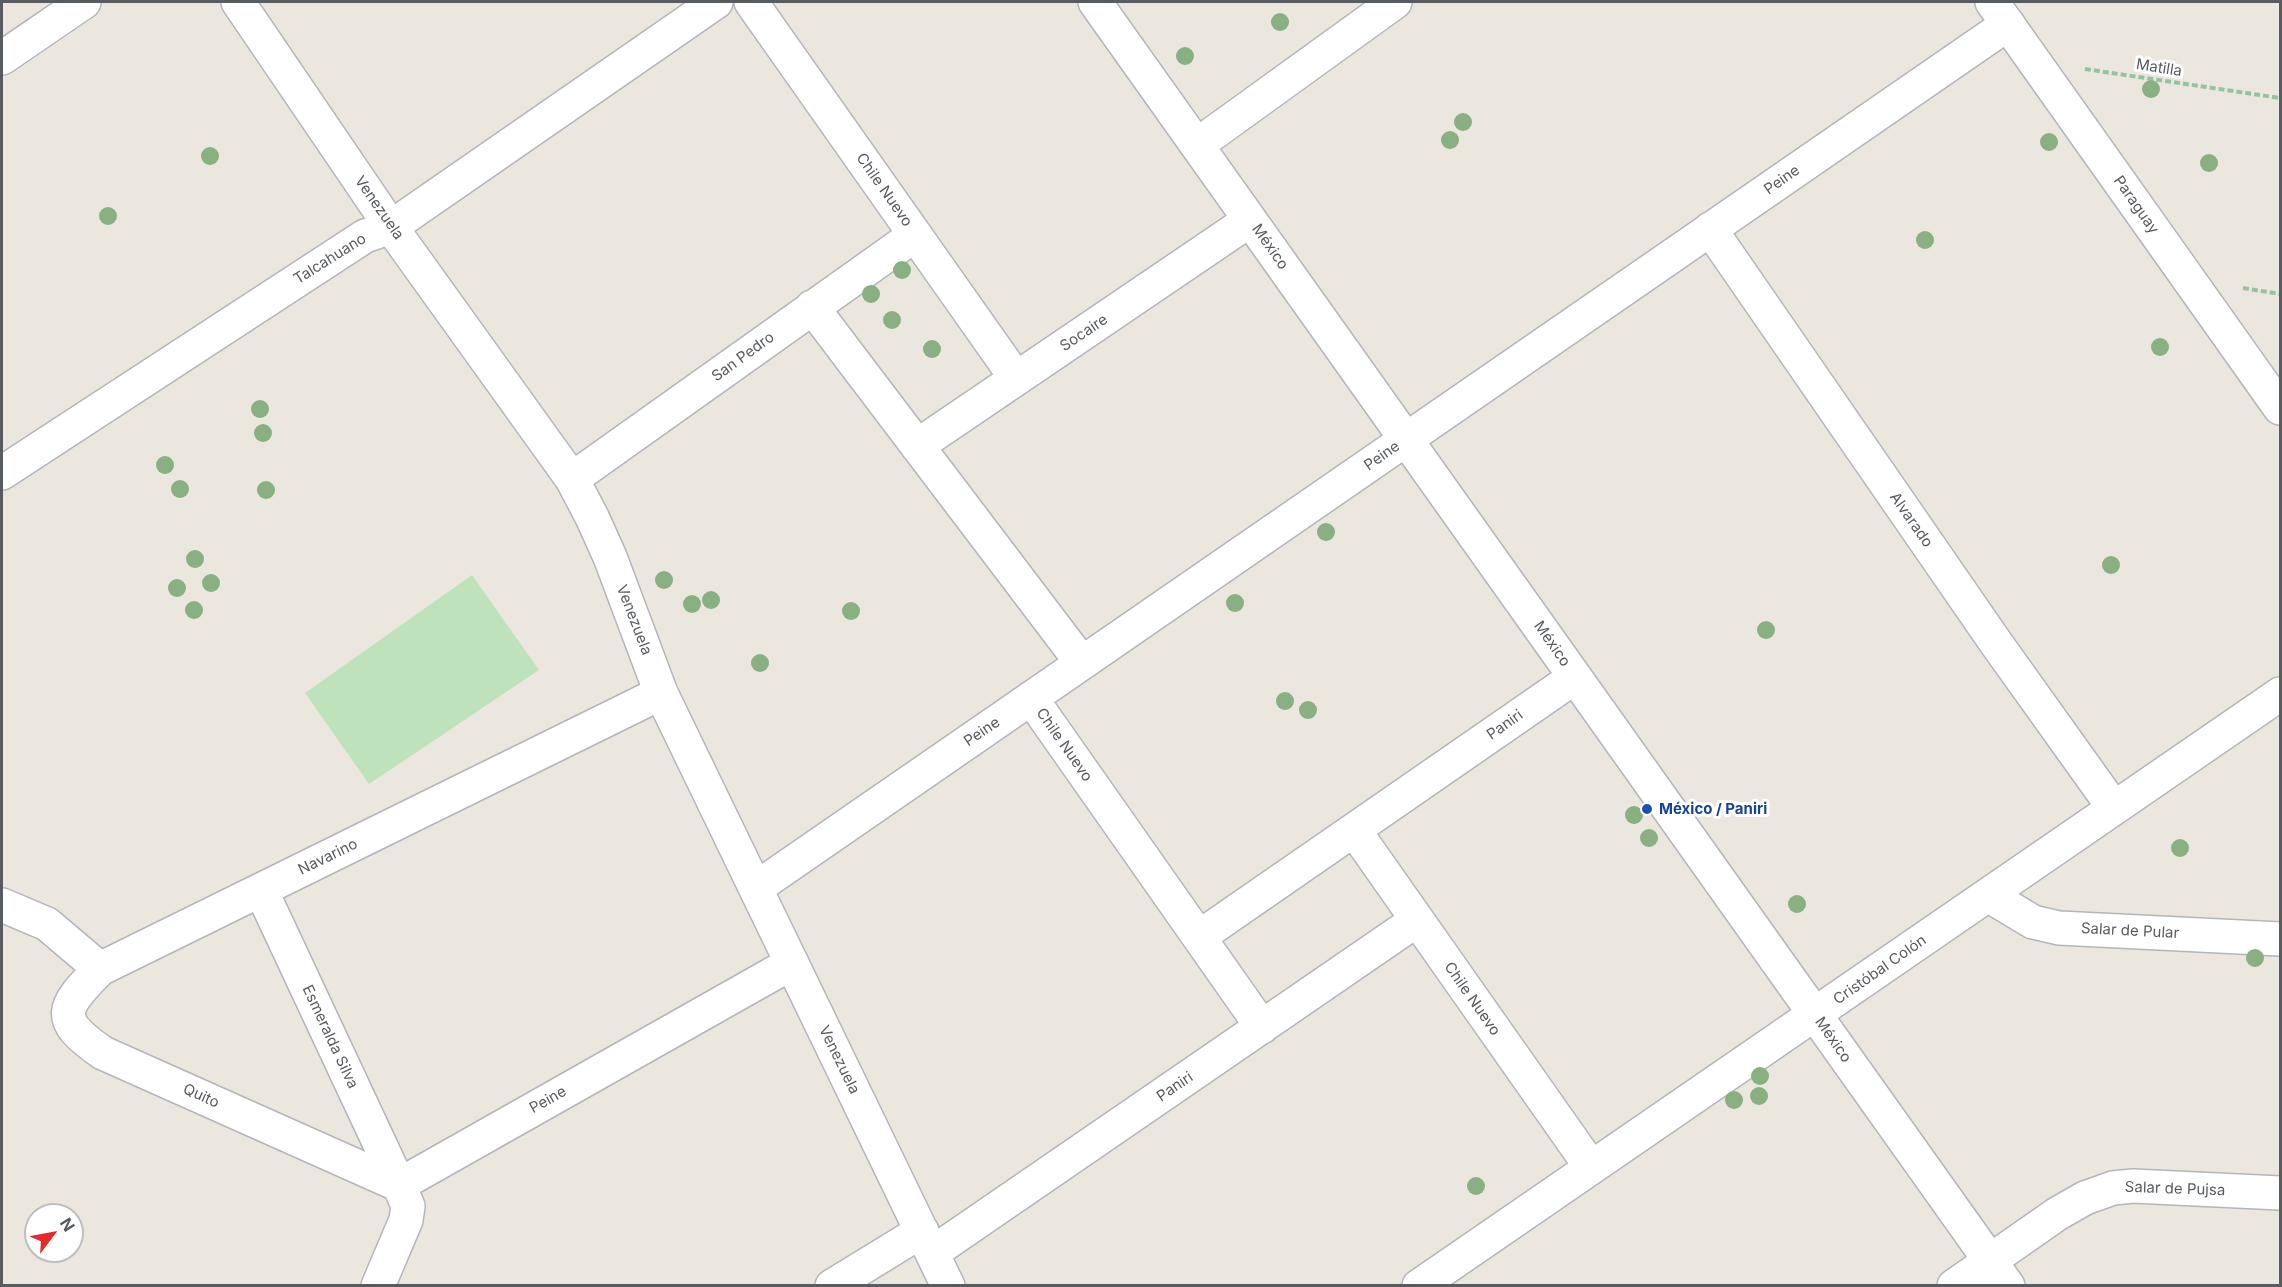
<!DOCTYPE html>
<html>
<head>
<meta charset="utf-8">
<style>
	body { margin:0 }
	#map { position:relative; width:2282px; height:1287px; overflow:hidden; background:#ebe7df; font-family:Inter,sans-serif }
	canvas { display:block }
	.frame { position:absolute; inset:0; border:3px solid #585c60; pointer-events:none }
	.north { position:absolute; left:24px; top:1203px; width:60px; height:60px; box-sizing:border-box; background:#fff; border:2px solid #bcbebf; border-radius:50%; rotate:58deg; font-size:16px; font-weight:700; line-height:24px; text-align:center; color:#585c60 }
	.north::after { content:''; display:block; margin:auto; width:21px; height:27px; background:#e72929; clip-path:polygon(50% 0,100% 100%,50% 72%,0 100%) }
</style>
</head>
<body>
<div id="map">
<canvas width="2282" height="1287"></canvas>
<div class="frame"></div>
<div class="north">N</div>
</div>
<script>
const context = document.querySelector('canvas').getContext('2d');
context.lineJoin = 'round';
function fill(path, color) { context.fillStyle = color; context.fill(path, 'evenodd'); }
function strokePath(path, color, width, dash) { context.strokeStyle = color; context.lineWidth = width; context.lineCap = dash ? 'butt' : 'round'; context.setLineDash(dash || []); context.stroke(path); }
function drawText(font, color, halo, rows, align = 'center') {
  context.font = font + ' Inter,sans-serif'; context.lineWidth = 6; context.setLineDash([]); context.textBaseline = 'middle'; context.strokeStyle = halo; context.fillStyle = color; for (const [text, x, y, turn = 0] of rows) {
    context.save(); context.translate(x, y); context.rotate((+turn || 0) * Math.PI / 180); context.textAlign = isNaN(turn) ? turn : align; if (halo) context.strokeText(text, 0, 0); context.fillText(text, 0, 0); context.restore();
  }
}
const green = new Path2D(`
	M 472,575 L 539,670 L 369,784 L 305,693 Z`);
const path = new Path2D(`
	M 2085,69 L 2280,98
	M 2243,288 L 2280,294`);
const minor = new Path2D(`
	M 238,2 L 391,227 L 572,479 L 592,517 L 610,557 L 661,693 L 948,1286
	M 751,2 L 1016,378
	M 1095,2 L 2008,1286
	M 2,58 L 84,2
	M 1197,145 L 1395,2
	M 1710,229 L 1996,643 L 2114,808
	M 812,307 L 1082,663
	M 917,446 L 1250,220
	M 2,473 L 365,236 L 391,227 L 716,2
	M 572,479 L 915,235
	M 1031,698 L 1262,1027
	M 1354,830 L 1591,1167
	M 756,888 L 2008,24
	M 261,890 L 399,1185
	M 1988,895 L 2033,922 L 2059,928 L 2280,939
	M 2,905 L 47,924 L 100,969
	M 1199,937 L 1575,677
	M 399,1185 L 103,1053 C 53,1019 62,1007 100,969 L 661,693
	M 932,1253 L 1417,920
	M 378,1286 L 406,1220 L 408,1206 L 399,1185 L 792,963
	M 832,1286 L 922,1231
	M 1419,1286 L 2280,694
	M 1954,1286 L 2057,1214 L 2085,1198 L 2113,1188 L 2133,1186 L 2280,1193`);
const tertiary = new Path2D(`
	M 1992,2 L 2280,408`);
const trees = [
	[1280,22],
	[1185,56],
	[2151,89],
	[1463,122],
	[1450,140],
	[2049,142],
	[210,156],
	[2209,163],
	[108,216],
	[1925,240],
	[902,270],
	[871,294],
	[892,320],
	[2160,347],
	[932,349],
	[260,409],
	[263,433],
	[165,465],
	[180,489],
	[266,490],
	[1326,532],
	[195,559],
	[2111,565],
	[664,580],
	[211,583],
	[177,588],
	[711,600],
	[1235,603],
	[692,604],
	[194,610],
	[851,611],
	[1766,630],
	[760,663],
	[1285,701],
	[1308,710],
	[1634,815],
	[1649,838],
	[2180,848],
	[1797,904],
	[2255,958],
	[1760,1076],
	[1759,1096],
	[1734,1100],
	[1476,1186]
];
const markers = [
	[1647,809,6,"#1a4fb4"]
];
const streetNames = [
	["Matilla",2159,68,9],
	["Peine",1782,180,-35],
	["Chile Nuevo",884,190,55],
	["Paraguay",2136,205,55],
	["Venezuela",379,208,55],
	["México",1270,247,55],
	["Talcahuano",330,259,-32],
	["Socaire",1084,333,-34],
	["San Pedro",743,357,-36],
	["Peine",1382,456,-35],
	["Alvarado",1911,520,55],
	["Venezuela",634,620,69],
	["México",1552,644,55],
	["Paniri",1505,725,-35],
	["Peine",982,732,-34],
	["Chile Nuevo",1064,745,55],
	["Navarino",328,857,-26],
	["Salar de Pular",2130,931,3],
	["Cristóbal Colón",1880,970,-35],
	["Chile Nuevo",1472,999,55],
	["Esmeralda Silva",330,1037,65],
	["México",1833,1040,55],
	["Venezuela",839,1060,64],
	["Paniri",1175,1087,-34],
	["Quito",201,1096,24],
	["Peine",548,1100,-29],
	["Salar de Pujsa",2175,1189,2]
];
const transitNames = [
	["México / Paniri",1659,809]
];
fill(green, '#bee3ba');
strokePath(minor, '#b2b6ba', 36);
strokePath(tertiary, '#b2b6ba', 36);
strokePath(path, '#94c49e', 4, [6, 3]);
strokePath(minor, '#fff', 33);
strokePath(tertiary, '#fff', 33);
context.fillStyle = '#88b081';
for (const [x, y] of trees) { context.beginPath(); context.arc(x, y, 9, 0, 2 * Math.PI); context.fill(); }
for (const [x, y, r, color] of markers) { const dot = new Path2D(); dot.arc(x, y, r, 0, 2 * Math.PI); context.fillStyle = color; context.fill(dot); strokePath(dot, '#fff', 2); }
drawText('15px', '#585c60', '#fff', streetNames);
drawText('bold 15px', '#164399', '#fff', transitNames, 'left');
</script>
</body>
</html>
